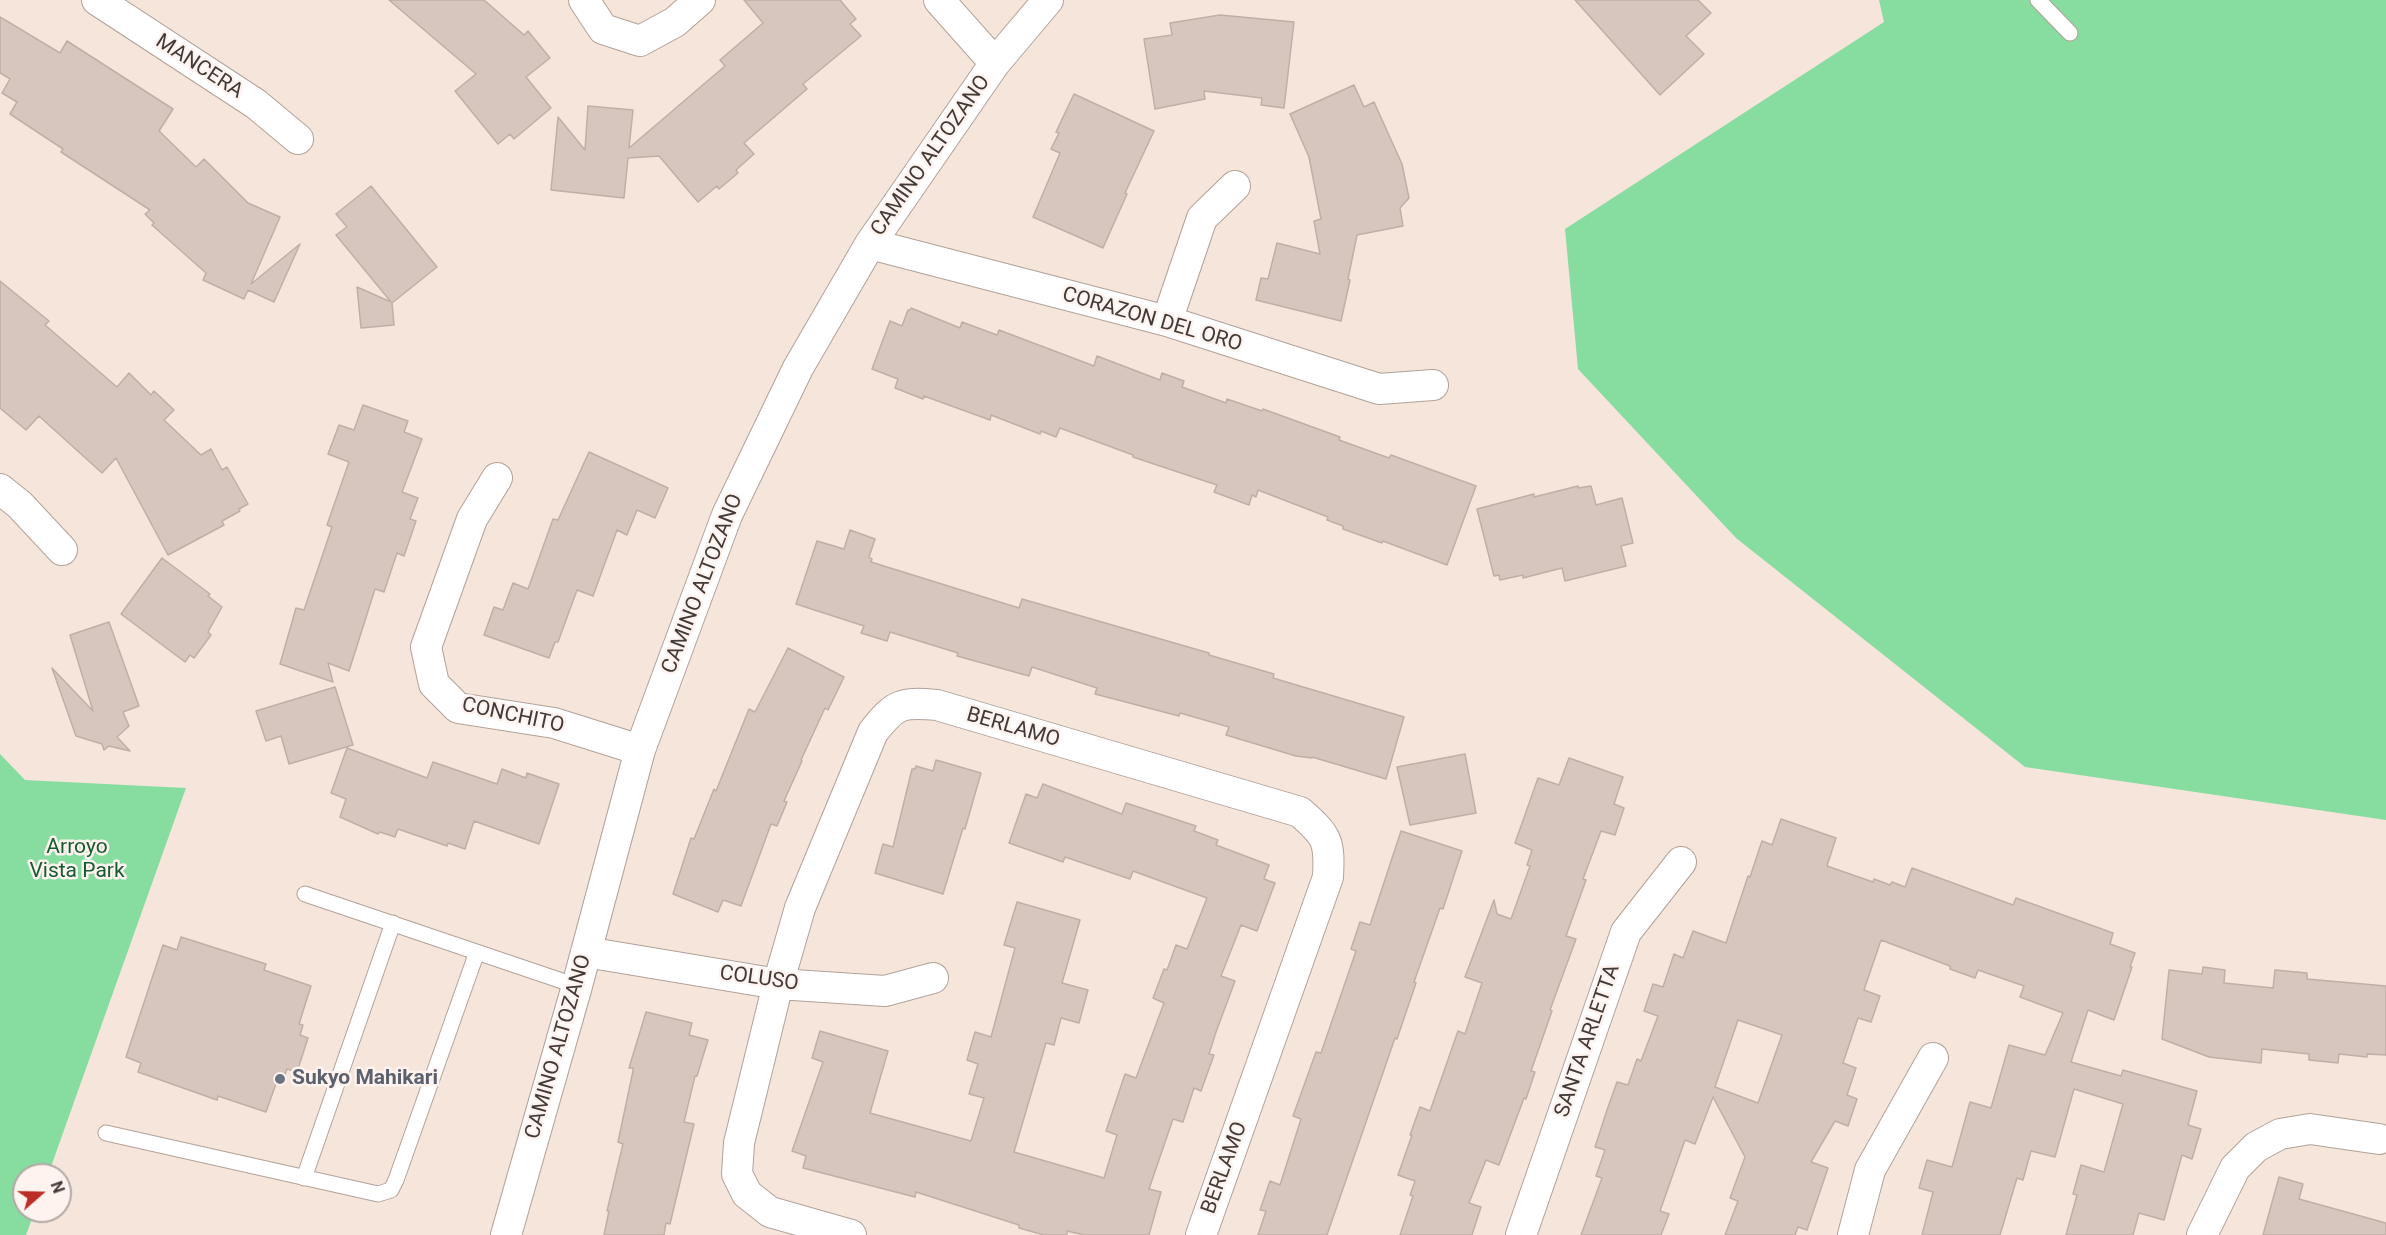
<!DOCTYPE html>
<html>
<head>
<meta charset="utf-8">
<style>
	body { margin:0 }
	#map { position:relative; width:2386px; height:1235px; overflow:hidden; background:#f6e5db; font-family:Roboto,sans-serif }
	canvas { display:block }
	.north { position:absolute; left:12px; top:1163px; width:60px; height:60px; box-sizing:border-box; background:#fef3ee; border:2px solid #b2a9a4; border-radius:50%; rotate:70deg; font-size:16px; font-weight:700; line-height:24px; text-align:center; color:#413a36 }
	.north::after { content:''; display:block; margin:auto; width:21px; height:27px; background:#bd2f26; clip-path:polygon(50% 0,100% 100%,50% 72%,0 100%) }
</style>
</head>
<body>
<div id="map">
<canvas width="2386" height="1235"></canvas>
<div class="north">N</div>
</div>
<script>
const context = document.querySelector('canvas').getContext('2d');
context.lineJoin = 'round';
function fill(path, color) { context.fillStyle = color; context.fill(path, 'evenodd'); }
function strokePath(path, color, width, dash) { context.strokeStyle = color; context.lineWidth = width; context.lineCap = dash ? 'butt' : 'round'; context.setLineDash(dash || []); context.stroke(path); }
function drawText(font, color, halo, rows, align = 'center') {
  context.font = font + ' Roboto,sans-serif'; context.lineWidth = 5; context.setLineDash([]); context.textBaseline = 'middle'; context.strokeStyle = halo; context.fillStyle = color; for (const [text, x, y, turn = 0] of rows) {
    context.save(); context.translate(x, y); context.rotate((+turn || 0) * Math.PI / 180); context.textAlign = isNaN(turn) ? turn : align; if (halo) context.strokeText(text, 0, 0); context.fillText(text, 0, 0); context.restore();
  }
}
const green = new Path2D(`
	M 1879,0 L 2386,0 L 2386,820 L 2025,767 L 1736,538 L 1578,369 L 1565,229 L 1884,22 Z
	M 0,754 L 25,780 L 186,788 L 48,1175 L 24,1175 L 24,1211 L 35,1211 L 26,1235 L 0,1235 Z`);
const building = new Path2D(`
	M 389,0 L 484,0 L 524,35 L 528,31 L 550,58 L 526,77 L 551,108 L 514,139 L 510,134 L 498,144 L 455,91 L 476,74 Z
	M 744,0 L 840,0 L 856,19 L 850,24 L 861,36 L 803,84 L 807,89 L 744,143 L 754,154 L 736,170 L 738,173 L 719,189 L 717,186 L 698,202 L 659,156 L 628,158 L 624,198 L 551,190 L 558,117 L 585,150 L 588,106 L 633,110 L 629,148 L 725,66 L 720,60 L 763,23 Z
	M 1575,0 L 1698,0 L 1711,13 L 1686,36 L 1704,54 L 1660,95 Z
	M 1220,15 L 1294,22 L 1284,108 L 1261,105 L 1262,98 L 1204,91 L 1205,99 L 1155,109 L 1144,39 L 1172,35 L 1170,23 Z
	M 0,17 L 60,53 L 67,41 L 173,109 L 159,131 L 196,167 L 204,159 L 248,203 L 280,217 L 251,284 L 300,244 L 274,302 L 248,290 L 244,299 L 203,280 L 206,273 L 152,225 L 154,223 L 145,214 L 150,210 L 61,152 L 63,149 L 10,114 L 17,102 L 2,93 L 10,79 L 0,73 Z
	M 1354,85 L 1364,107 L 1374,102 L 1402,164 L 1409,198 L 1400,208 L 1403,226 L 1357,235 L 1348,279 L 1350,280 L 1341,321 L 1256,300 L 1261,278 L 1268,279 L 1277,243 L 1320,254 L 1314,221 L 1321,219 L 1309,157 L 1290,114 Z
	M 1074,94 L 1154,131 L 1125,193 L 1127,194 L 1103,248 L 1033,217 L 1060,153 L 1051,149 L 1059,133 L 1056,132 Z
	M 371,186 L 437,267 L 392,303 L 394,325 L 361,328 L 357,287 L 391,302 L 336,235 L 347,227 L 336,214 Z
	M 0,281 L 49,321 L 45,325 L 117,387 L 129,373 L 151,395 L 154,391 L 174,410 L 164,420 L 201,455 L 211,449 L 222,470 L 227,467 L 248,504 L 239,509 L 240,511 L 222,521 L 224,525 L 168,555 L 116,458 L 102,473 L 39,416 L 26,430 L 0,408 Z
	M 911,308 L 960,328 L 962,322 L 997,335 L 999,330 L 1094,366 L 1097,356 L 1160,380 L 1162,373 L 1184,381 L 1182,387 L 1226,403 L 1227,399 L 1262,411 L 1263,409 L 1340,437 L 1339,440 L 1389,458 L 1391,455 L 1476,486 L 1447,565 L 1383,541 L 1382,543 L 1343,529 L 1343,526 L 1327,520 L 1328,517 L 1258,490 L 1256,497 L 1252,495 L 1249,505 L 1214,492 L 1217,485 L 1133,457 L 1133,455 L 1060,428 L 1056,437 L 1041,431 L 1040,434 L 991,415 L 990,420 L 924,396 L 923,399 L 895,388 L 898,379 L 872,369 L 890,321 L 902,326 L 908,310 L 910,310 Z
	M 363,405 L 408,421 L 404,432 L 422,439 L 402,492 L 418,498 L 410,519 L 416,521 L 404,556 L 397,553 L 384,592 L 375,589 L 349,671 L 328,663 L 333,682 L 280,664 L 296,608 L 304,610 L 332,527 L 327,525 L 349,462 L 328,454 L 339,425 L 354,430 Z
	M 589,452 L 668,488 L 655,518 L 637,510 L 627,535 L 617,530 L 593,596 L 577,590 L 558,642 L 555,642 L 549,658 L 484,635 L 494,607 L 503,610 L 513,583 L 528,589 L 553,519 L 558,520 Z
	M 1578,486 L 1578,488 L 1591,486 L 1596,505 L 1622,498 L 1633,543 L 1621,546 L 1626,566 L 1565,581 L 1562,568 L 1523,578 L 1523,575 L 1500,580 L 1499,575 L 1494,576 L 1477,509 L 1534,494 L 1534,497 Z
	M 850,530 L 875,539 L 869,557 L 872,559 L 871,562 L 1019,608 L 1022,599 L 1088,618 L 1209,653 L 1209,655 L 1274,674 L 1273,678 L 1404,717 L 1386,779 L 1312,757 L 1312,758 L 1296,756 L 1226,735 L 1229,727 L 1180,713 L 1179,716 L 1095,694 L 1097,688 L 1032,667 L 1029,676 L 957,656 L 958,653 L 890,632 L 887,641 L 861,633 L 864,626 L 796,604 L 817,541 L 844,549 Z
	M 162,558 L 210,594 L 208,596 L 222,607 L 208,632 L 211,635 L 194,658 L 190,655 L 185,662 L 121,614 Z
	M 109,622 L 139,706 L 123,712 L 129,726 L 117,737 L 130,751 L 109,746 L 104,750 L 102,744 L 76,736 L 52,668 L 93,711 L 70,635 Z
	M 788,648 L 844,677 L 828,710 L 825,708 L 801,760 L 802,761 L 784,801 L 787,802 L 777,826 L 771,824 L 741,906 L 723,900 L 718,912 L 673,894 L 691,838 L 694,839 L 714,789 L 716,791 L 749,709 L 755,712 Z
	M 335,687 L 353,745 L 289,764 L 281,736 L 266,741 L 256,711 Z
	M 347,748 L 427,778 L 433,762 L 497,784 L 502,769 L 526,778 L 527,773 L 559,784 L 539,844 L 474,821 L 465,849 L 448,843 L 447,846 L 398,829 L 395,837 L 380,832 L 378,834 L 340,817 L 346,799 L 331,793 Z
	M 1465,754 L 1476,813 L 1410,825 L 1397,767 Z
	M 1569,758 L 1623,777 L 1614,804 L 1624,808 L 1615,835 L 1601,831 L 1583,879 L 1586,880 L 1566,936 L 1576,939 L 1550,1010 L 1552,1011 L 1531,1071 L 1535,1072 L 1526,1099 L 1524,1098 L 1499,1165 L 1486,1160 L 1469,1203 L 1481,1207 L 1472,1235 L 1400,1235 L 1413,1196 L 1410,1195 L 1415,1181 L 1398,1175 L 1412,1135 L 1410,1135 L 1420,1107 L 1430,1111 L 1458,1031 L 1465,1034 L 1482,983 L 1465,977 L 1494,900 L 1497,914 L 1511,919 L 1530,866 L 1527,865 L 1532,850 L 1515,843 L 1538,778 L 1559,785 Z
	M 936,760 L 981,773 L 965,829 L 963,828 L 943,894 L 875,873 L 883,844 L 893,847 L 912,769 L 915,769 L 916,766 L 933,771 Z
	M 1043,784 L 1122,814 L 1126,803 L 1196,826 L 1194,831 L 1218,840 L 1216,845 L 1269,865 L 1264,879 L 1275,883 L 1257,931 L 1241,925 L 1221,976 L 1235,981 L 1216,1032 L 1209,1054 L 1214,1055 L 1201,1091 L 1194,1088 L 1183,1122 L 1173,1119 L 1149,1189 L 1161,1192 L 1149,1235 L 1084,1235 L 1067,1231 L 1067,1235 L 1044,1235 L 1019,1228 L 1019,1225 L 916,1192 L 915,1197 L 803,1168 L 806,1156 L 792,1151 L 823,1062 L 812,1058 L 820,1031 L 888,1051 L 870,1113 L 971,1141 L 984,1098 L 969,1094 L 978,1064 L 967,1060 L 975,1032 L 991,1037 L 1015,948 L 1004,945 L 1017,902 L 1080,920 L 1062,983 L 1088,990 L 1079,1023 L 1061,1018 L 1054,1045 L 1046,1043 L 1014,1152 L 1104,1178 L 1117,1135 L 1106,1131 L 1125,1074 L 1136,1078 L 1164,1003 L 1153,998 L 1164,969 L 1167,970 L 1176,945 L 1187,949 L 1207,898 L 1133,871 L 1130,879 L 1065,857 L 1063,862 L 1009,843 L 1026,794 L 1037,798 Z
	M 1781,819 L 1836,838 L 1827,866 L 1873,882 L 1874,879 L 1890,885 L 1892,882 L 1905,887 L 1912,868 L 2013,905 L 2016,898 L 2113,933 L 2110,944 L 2135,953 L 2130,967 L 2132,967 L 2114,1020 L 2088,1010 L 2071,1062 L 2121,1076 L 2123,1070 L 2197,1091 L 2188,1125 L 2201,1129 L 2192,1159 L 2182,1155 L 2164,1220 L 2139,1213 L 2133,1235 L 2066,1235 L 2077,1195 L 2073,1194 L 2081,1165 L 2104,1172 L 2123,1104 L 2074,1089 L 2055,1157 L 2031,1151 L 2023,1180 L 2017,1178 L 2000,1235 L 1922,1235 L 1933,1192 L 1919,1188 L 1927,1160 L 1952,1167 L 1970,1102 L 1991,1108 L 2009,1045 L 2045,1055 L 2063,1013 L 2020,997 L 2024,986 L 1978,970 L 1975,978 L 1950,969 L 1950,966 L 1881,940 L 1864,990 L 1880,996 L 1871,1022 L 1858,1018 L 1843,1063 L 1856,1068 L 1847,1095 L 1857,1099 L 1848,1126 L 1835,1121 L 1811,1162 L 1828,1168 L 1807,1230 L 1798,1227 L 1795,1235 L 1725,1235 L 1738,1201 L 1730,1198 L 1745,1157 L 1713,1097 L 1695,1144 L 1685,1140 L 1660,1211 L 1669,1214 L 1661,1235 L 1581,1235 L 1602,1178 L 1596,1176 L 1605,1150 L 1595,1147 L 1607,1110 L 1617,1082 L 1628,1085 L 1637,1059 L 1641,1061 L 1658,1016 L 1644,1011 L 1653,984 L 1663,987 L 1674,954 L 1683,958 L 1693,931 L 1726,943 L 1748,876 L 1750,877 L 1762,841 L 1772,845 ZM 1738,1020 L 1782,1035 L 1758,1103 L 1715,1087 Z
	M 1401,831 L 1462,851 L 1443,909 L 1440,908 L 1414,982 L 1416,983 L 1397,1039 L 1395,1038 L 1327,1235 L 1258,1235 L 1266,1211 L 1260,1210 L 1270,1181 L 1280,1185 L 1301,1119 L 1293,1116 L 1316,1052 L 1321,1053 L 1356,951 L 1351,949 L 1360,922 L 1370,925 Z
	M 181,937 L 266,964 L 264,970 L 311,986 L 299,1024 L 303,1025 L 300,1035 L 308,1038 L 297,1072 L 287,1069 L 284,1077 L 279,1075 L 266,1112 L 218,1096 L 217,1100 L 138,1072 L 141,1063 L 126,1057 L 163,945 L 177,950 Z
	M 2203,967 L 2225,970 L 2224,983 L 2273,988 L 2275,970 L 2307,973 L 2307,979 L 2386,986 L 2386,1055 L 2367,1054 L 2367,1057 L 2339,1054 L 2338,1063 L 2309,1060 L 2309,1054 L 2262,1049 L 2261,1063 L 2209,1057 L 2162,1039 L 2169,970 L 2202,974 Z
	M 646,1012 L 692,1023 L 689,1035 L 708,1040 L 697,1076 L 695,1076 L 684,1122 L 694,1124 L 670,1224 L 666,1223 L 664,1235 L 604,1235 L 609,1211 L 607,1211 L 623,1144 L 618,1142 L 633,1071 L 633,1068 L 629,1068 Z
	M 2279,1177 L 2303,1184 L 2299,1199 L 2386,1223 L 2386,1235 L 2263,1235 Z`);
const service = new Path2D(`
	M 2038,0 L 2070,33
	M 305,894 L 577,986
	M 106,1133 L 378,1194 L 391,1190 L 396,1180 L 477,952
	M 304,1178 L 393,923`);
const minor = new Path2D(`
	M 97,0 L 256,104 L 298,139
	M 584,0 L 603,29 L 640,41 L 675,22 L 700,0
	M 939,0 L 995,63
	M 870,244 L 1167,321 L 1379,389 L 1433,385
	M 1167,321 L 1202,218 L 1235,186
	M 497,478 L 472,519 L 426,647 L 434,684 L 458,708 L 554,723 L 640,750
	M 0,489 L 20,505 L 62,550
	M 586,952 L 778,984 L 885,991 L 933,978
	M 506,1235 L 577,986 L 640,750 L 727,515 L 798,368 L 870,244 L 995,63 L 1048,0
	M 851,1235 L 770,1212 L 747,1194 L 737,1174 L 739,1143 L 778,984 L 800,908 L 873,732 C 896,703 901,702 937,705 L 1300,812 C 1327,836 1330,840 1328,877 L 1201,1235
	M 1521,1235 L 1626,932 L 1681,862
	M 1853,1235 L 1870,1170 L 1933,1058
	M 2202,1235 L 2235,1168 L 2256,1147 L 2280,1134 L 2310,1129 L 2379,1139`);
const markers = [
	[280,1079,6,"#6b7280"]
];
const streetNames = [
	["MANCERA",199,67,33],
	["CAMINO ALTOZANO",931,156,-55],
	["CORAZON DEL ORO",1152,320,16],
	["CAMINO ALTOZANO",703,584,-69],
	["CONCHITO",513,716,12],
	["BERLAMO",1013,728,16],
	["COLUSO",759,979,8],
	["SANTA ARLETTA",1588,1041,-71],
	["CAMINO ALTOZANO",559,1047,-74],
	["BERLAMO",1225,1168,-70]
];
const parkNames = [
	["Arroyo",77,848],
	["Vista Park",77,872]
];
const worshipNames = [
	["Sukyo Mahikari",292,1079]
];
fill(green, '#87dca0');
fill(building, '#d7c6bd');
strokePath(building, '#bfafa6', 1.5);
strokePath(service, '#b2a299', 17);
strokePath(minor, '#b2a299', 32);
strokePath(service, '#fff', 15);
strokePath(minor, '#fff', 30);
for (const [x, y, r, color] of markers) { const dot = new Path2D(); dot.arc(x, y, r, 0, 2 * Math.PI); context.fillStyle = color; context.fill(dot); strokePath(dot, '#fef3ee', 2); }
drawText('21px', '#413a36', '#fef3ee', streetNames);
drawText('21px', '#175b32', '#fef3ee', parkNames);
drawText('bold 21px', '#5b616d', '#fef3ee', worshipNames, 'left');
</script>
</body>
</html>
